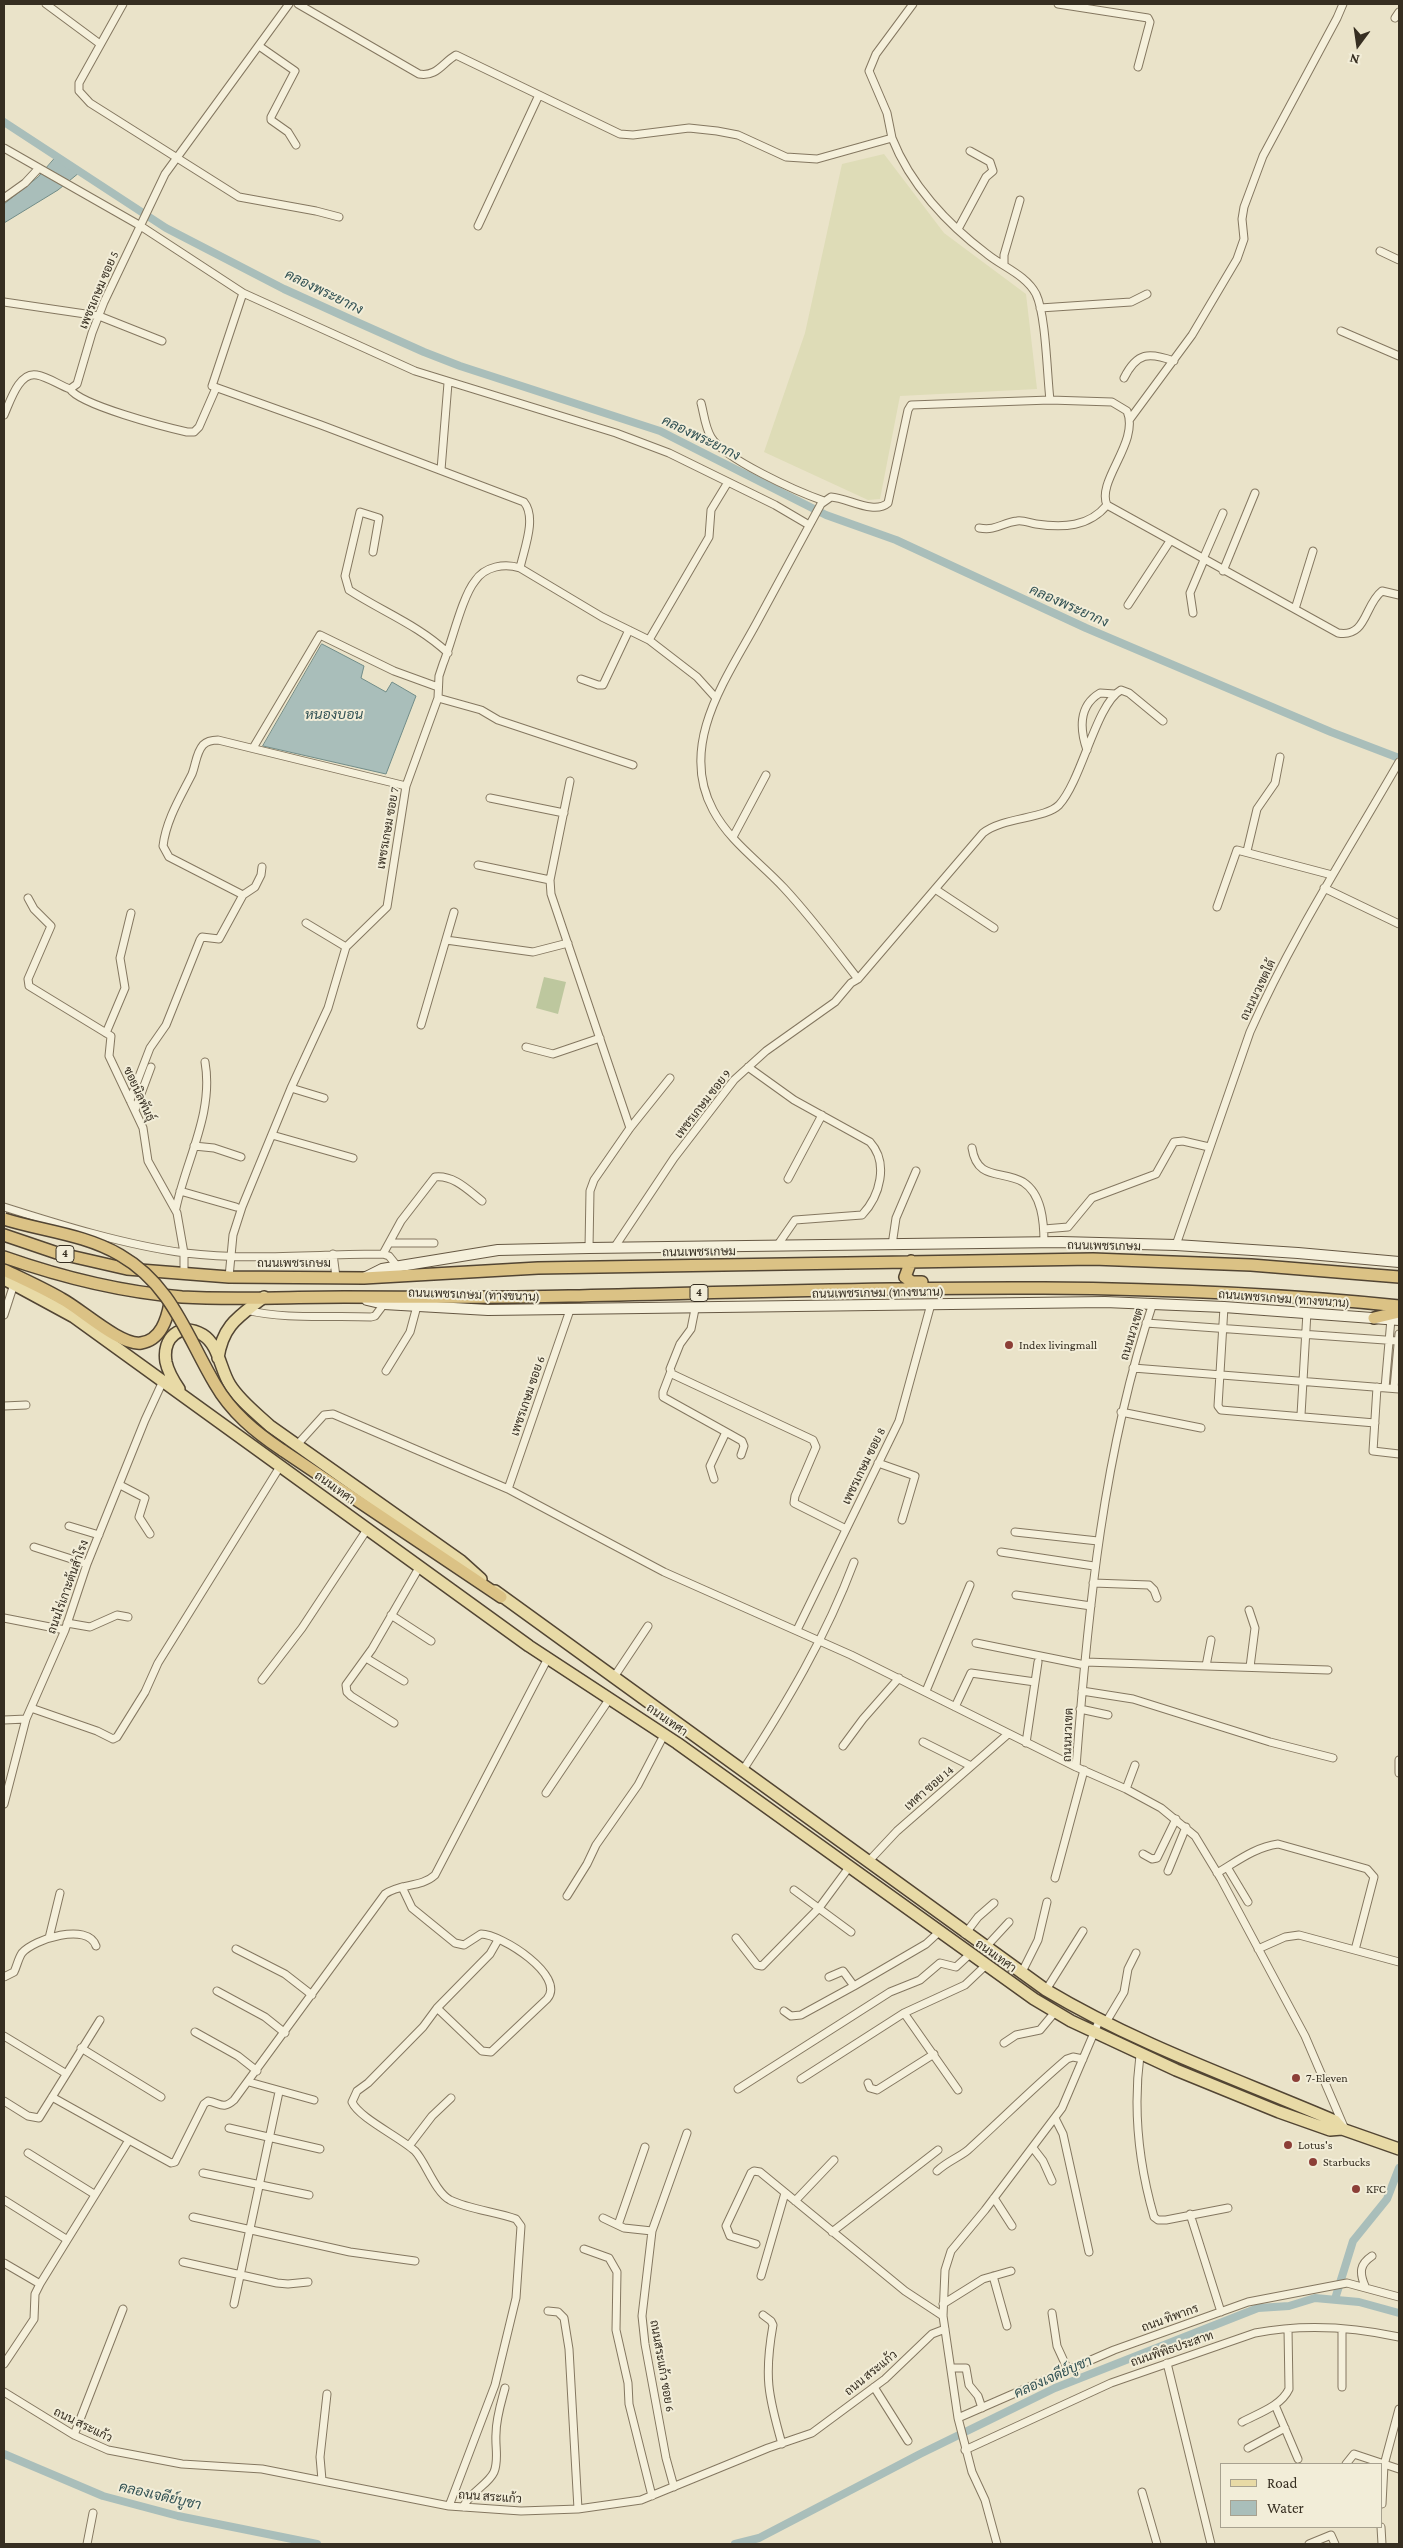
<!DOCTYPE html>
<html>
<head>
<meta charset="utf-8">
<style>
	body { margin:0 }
	#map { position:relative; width:1403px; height:2548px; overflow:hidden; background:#eae3c9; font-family:"Crimson Pro",serif }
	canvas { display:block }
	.frame { position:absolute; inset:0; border:5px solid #362e21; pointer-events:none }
	.legend { position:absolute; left:1220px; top:2463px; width:162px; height:65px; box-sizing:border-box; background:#f2edd8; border:1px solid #a7a18f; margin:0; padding:6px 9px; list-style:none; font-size:15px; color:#362e21 }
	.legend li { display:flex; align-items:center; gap:10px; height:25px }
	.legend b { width:25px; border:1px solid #a7a18f }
	.north { position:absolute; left:1333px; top:20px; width:50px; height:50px; -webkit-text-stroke:4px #f2edd8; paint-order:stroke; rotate:194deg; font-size:14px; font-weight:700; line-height:20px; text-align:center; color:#362e21 }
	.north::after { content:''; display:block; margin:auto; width:18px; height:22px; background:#362e21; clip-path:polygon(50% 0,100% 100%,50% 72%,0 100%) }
</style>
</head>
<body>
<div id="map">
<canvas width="1403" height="2548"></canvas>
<div class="frame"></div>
<ul class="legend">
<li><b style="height:6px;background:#e8daa6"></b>Road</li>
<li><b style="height:14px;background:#a9beba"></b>Water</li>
</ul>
<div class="north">N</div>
</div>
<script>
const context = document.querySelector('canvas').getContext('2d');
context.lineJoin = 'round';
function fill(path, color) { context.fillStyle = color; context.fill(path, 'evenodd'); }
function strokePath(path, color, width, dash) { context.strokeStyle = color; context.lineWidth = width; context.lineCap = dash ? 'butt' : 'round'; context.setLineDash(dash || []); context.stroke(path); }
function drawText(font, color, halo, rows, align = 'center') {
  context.font = font + ' "Crimson Pro",Sarabun,serif'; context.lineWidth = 4; context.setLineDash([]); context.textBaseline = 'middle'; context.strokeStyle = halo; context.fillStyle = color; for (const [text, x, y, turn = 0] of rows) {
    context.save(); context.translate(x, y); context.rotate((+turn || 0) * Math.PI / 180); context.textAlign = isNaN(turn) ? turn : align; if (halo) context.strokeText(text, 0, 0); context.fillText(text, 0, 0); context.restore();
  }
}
const farmland = new Path2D(`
	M 884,154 L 944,233 L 1026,294 L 1037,389 L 900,396 L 880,499 L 868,500 L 764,452 L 805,333 L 842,164 Z`);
const green = new Path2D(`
	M 544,977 L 566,982 L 558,1014 L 536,1008 Z`);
const water = new Path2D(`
	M 56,157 L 80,172 L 58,190 L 4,223 L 4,204 L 38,177 Z
	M 322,644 L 364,666 L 361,678 L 386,692 L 392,682 L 416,696 L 386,774 L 263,746 Z`);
const canal = new Path2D(`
	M 4,122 L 166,228 L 284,289 L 350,319 L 424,352 L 460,366 L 660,431 L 826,515 L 896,540 L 1086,628 L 1331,732 L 1399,758
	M 1335,2299 L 1353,2241 L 1387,2199 L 1399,2168
	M 4,2454 L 103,2496 L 178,2516 L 317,2544
	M 735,2544 L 759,2538 L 920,2454 L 1055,2388 L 1258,2308 L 1289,2306 L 1315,2298 L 1359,2302 L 1399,2313`);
const minor = new Path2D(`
	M 46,4 L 100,44
	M 123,4 L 79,83 L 79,91 L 90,103 L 239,197 L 316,211 L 339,217
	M 298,4 L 419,74 C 437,77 442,63 456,55 L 620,134 L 633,135 L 689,128 L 717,131 L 738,135 L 786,157 L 817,159 L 892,138 C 910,184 947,224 987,254 C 1003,267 1026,275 1036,294 C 1046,315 1047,375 1050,400
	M 1058,4 L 1148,18 L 1150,22 L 1138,67
	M 1395,18 L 1399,12
	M 259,46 L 295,71 L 271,117 L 271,120 L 288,132 L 296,145
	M 892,138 L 887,113 L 869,71 L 876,54 L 913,4
	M 4,148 L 139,225 L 243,293 L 212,386 L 321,425 L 524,502 C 537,518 524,549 520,568
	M 4,198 L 25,183 L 39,168
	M 478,226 L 539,95
	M 958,229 L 986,177 L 993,171 L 990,162 L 970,151
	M 1380,251 L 1399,260
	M 1004,265 L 1004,255 L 1020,200
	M 243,293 L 415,371 L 616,433 L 669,453 L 775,505 L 809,525
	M 4,302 L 99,316 L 162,341
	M 1040,308 L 1131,302 L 1147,294
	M 1341,331 L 1399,356
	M 1124,378 C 1137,352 1149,352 1174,361
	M 70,389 C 80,405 165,427 187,432 L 194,432 L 199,427 L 216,388
	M 701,403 C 704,414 705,427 711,437 C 724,459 798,492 824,501
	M 4,415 C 10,402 19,371 37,375 C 48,377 59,385 70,389 L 77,384 L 92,333 L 104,302 L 165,174 L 289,4
	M 1130,419 L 1192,335 L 1237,259 L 1244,239 L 1242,219 L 1244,207 L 1263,156 L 1337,18 L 1343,4
	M 441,470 L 448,383
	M 979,528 C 997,531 1001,523 1017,521 C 1023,520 1030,523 1036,524 C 1063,528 1089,527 1107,505
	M 373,552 L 379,518 L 360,512 L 345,576 L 349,590 C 383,612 418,625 448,653
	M 1203,559 L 1223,513
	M 1223,571 L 1255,493
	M 1128,605 L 1170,541
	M 1295,609 L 1313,551
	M 1193,613 L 1190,593 L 1204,560
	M 649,640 L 709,537 L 711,510 L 728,482
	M 581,679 L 598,685 L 603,685 L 629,630
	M 438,698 L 481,710 L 498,720 L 633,765
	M 253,748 L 320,635 L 394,671 L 438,687
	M 1087,750 C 1080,730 1078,706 1100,693 L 1115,694
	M 570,781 L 550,880 L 551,894 L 630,1128
	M 490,798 L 564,813
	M 733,837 L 766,775
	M 1247,851 L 1257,809 L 1275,783 L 1280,757
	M 478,865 L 550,880
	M 1324,888 L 1399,924
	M 935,889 L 994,928
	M 243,895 L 169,857 L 163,846 C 166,820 181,796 192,774 C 196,764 196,753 203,745 C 207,741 212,740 218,740 L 406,786
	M 28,898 L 34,909 L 51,926 L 28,979 L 29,986 L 111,1036 L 109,1056 L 143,1128 L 148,1161 L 177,1213 L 184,1253 L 184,1274
	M 1217,907 L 1237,850 L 1332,875
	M 306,923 L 346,947
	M 446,940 L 533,952 L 568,943
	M 858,979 C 834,948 811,917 784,888 C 760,862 730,842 713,810 C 678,745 726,679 756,624 C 778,584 799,544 821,504 L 831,497 C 848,498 874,515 888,503 L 908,410 L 911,405 L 1050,400 L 1112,402 L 1127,411 C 1140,442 1096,481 1107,505 L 1338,633 C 1367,638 1364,605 1382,591 L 1399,595
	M 421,1025 L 454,912
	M 106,1033 L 125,988 L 120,958 L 131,913
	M 526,1047 L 553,1054 L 600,1038
	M 748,1067 L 794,1100 L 870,1142 C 889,1163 880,1196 862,1215 L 795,1220 L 777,1246
	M 291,1088 L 324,1098
	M 130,1100 L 150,1048 L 166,1025 L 200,940 L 202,937 L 219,939 L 243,895 L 255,887 L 261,875 L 262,867
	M 135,1110 L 151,1067
	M 272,1135 L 353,1158
	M 194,1146 L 214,1148 L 241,1157
	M 972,1148 C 977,1181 1002,1170 1023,1182 C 1042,1194 1044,1222 1044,1243
	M 788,1179 L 822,1115
	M 180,1191 L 236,1207
	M 4,1207 C 61,1225 125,1245 185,1253 C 250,1261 318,1254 383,1254 L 389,1243 L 434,1243
	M 176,1208 C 186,1160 214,1113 205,1062
	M 1044,1229 L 1068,1227 L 1092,1198 L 1156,1174 L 1174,1142 L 1183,1141 L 1209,1147
	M 389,1243 L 401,1221 L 435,1177 C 454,1175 468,1190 482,1201
	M 892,1245 L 896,1218 L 916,1171
	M 1176,1245 L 1250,1032 C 1292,937 1348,851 1399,762
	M 589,1248 L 590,1191 L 594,1180 L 630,1128 L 670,1078
	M 614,1248 L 674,1158 L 734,1080 L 766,1051 L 835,1002 L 851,983 L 858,979 L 983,833 C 1003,817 1045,819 1059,805 C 1082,780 1096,704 1121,690 L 1129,693 L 1163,721
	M 333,1254 L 336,1277
	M 383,1254 L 389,1256 L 397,1266
	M 229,1277 L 233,1235 L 242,1207 L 291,1088 L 328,1008 L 346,947 L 387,907 L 406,786 L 438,698 L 439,676 L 443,664 C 452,642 462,597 475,581 C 485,566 505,563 520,568 L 602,617 L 649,640 L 697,677 L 715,697
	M 1153,1303 C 1103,1453 1088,1610 1076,1767 L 1126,1789 L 1161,1808 L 1195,1836 L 1221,1879 L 1305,2036 L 1344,2127
	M 1224,1307 L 1218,1406 L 1221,1410 L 1375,1423
	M 695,1309 L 691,1329 L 680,1344 L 670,1369 L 672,1374 L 813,1440 L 816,1447 L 795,1496 L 794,1503 L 846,1529
	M 246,1310 C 287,1320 330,1315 371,1317 L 375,1316 L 384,1304
	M 4,1315 L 14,1284
	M 1146,1323 L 1399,1341
	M 1133,1368 L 1399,1389
	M 386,1371 L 410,1332 L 417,1306
	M 671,1371 L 663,1392 L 663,1397 L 726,1432 L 710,1466 L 714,1479
	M 1377,1387 L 1373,1451 L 1399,1454
	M 1385,1388 L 1391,1319
	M 1394,1388 L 1399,1334
	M 4,1406 L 26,1405
	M 1121,1412 L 1201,1428
	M 1301,1415 L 1307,1312
	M 726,1432 L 742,1441 L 744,1446 L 741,1455
	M 296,1446 L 324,1415 L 333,1414 L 508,1489 L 664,1572 L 851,1655 L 1076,1767
	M 878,1463 L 915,1476 L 902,1520
	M 120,1485 L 145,1498 L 139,1517 L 150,1534
	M 508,1489 L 570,1310
	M 69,1526 L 99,1535
	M 1015,1532 L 1098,1541
	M 34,1547 L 87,1564
	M 1001,1552 L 1094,1566
	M 1093,1583 L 1149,1585 L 1154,1590 L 1157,1598
	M 1016,1595 L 1091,1606
	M 1249,1610 L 1255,1628 L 1250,1667
	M 391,1615 L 431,1641
	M 4,1618 L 65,1630
	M 67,1623 L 90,1627 L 117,1615 L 128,1617
	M 797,1630 L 899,1421 L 931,1304
	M 976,1643 L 1085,1665
	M 366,1658 L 404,1681
	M 1085,1662 L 1328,1670
	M 1206,1666 L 1211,1640
	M 614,1677 L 648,1626
	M 262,1680 L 302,1628 L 368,1528
	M 926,1691 L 970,1585
	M 1082,1691 L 1133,1699 L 1270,1742 L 1333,1758
	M 955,1707 L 971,1673 L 1035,1682
	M 31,1708 L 97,1731 L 113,1739 L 117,1737 L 145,1692 L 158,1663 L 281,1465
	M 1080,1709 L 1108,1715
	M 4,1720 L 26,1719
	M 394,1723 L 351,1696 L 347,1692 L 346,1685 L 372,1649 L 420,1566
	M 923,1742 L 971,1766
	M 1026,1743 L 1038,1662
	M 843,1746 L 863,1719 L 899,1678
	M 1399,1760 L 1399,1773
	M 743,1770 C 786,1704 826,1637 854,1562
	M 1126,1789 L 1135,1765
	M 546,1793 L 610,1698
	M 4,1804 L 26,1719 L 65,1630 L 87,1564 L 145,1420 L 163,1381
	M 1143,1854 L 1152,1859 L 1157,1858 L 1176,1819
	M 868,1862 L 897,1831 L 1008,1734
	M 1227,1867 L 1248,1902
	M 1168,1871 L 1186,1827
	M 1217,1873 C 1236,1862 1255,1847 1278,1844 L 1367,1869 L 1374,1877 L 1355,1950
	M 1055,1878 L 1084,1770
	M 402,1887 L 412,1908 L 455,1943 L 464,1945 L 481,1934 C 501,1934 567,1976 547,1999 L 491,2052 L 482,2051 L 437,2008
	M 794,1890 L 851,1932
	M 567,1896 L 587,1864 L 596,1845 L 638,1785 L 664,1735
	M 965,1934 L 978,1917 L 994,1903
	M 49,1938 L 60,1893
	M 736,1938 L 757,1965 L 762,1966 L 819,1908 L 850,1866
	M 985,1948 L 1009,1922
	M 236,1949 L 285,1974 L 312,1995
	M 1258,1949 L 1285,1937 L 1299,1935 L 1399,1962
	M 1021,1974 L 1038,1940 L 1047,1902
	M 4,1977 L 14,1972 C 17,1966 18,1959 22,1953 C 34,1939 88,1922 96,1946
	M 829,1977 L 843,1971 L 854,1986 L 926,1944 L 939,1932
	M 1046,1990 L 1083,1931
	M 217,1991 L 265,2017 L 285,2033
	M 784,2011 L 791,2016 L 801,2015 L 854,1986
	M 904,2013 L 958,2090
	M 1105,2024 L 1124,1992 L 1128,1969 L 1136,1953
	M 195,2032 L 238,2056 L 257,2071
	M 4,2036 L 65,2073
	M 1004,2043 L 1016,2035 L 1040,2030 L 1055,2012
	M 81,2048 L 161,2097
	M 1140,2055 C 1133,2109 1139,2165 1154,2217 L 1158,2220 L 1166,2220 L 1228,2208
	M 801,2079 L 904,2013 L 965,1985 L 985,1966
	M 249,2082 L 314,2100
	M 868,2083 L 870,2088 L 877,2090 L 934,2054
	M 738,2089 L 890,1992 L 920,1980 L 940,1963 L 956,1967 L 970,1954
	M 52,2097 L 129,2140
	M 4,2101 L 28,2116 L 39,2118 L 100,2020
	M 1055,2118 L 1063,2134 L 1089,2252
	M 229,2128 L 320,2149
	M 409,2146 L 432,2116 L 451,2098
	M 1033,2148 L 1043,2161 L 1052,2181
	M 28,2153 L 94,2194
	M 937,2171 C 948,2161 958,2158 968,2150 C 1001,2120 1033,2088 1067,2059 L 1073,2057 L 1083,2059
	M 203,2173 L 309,2195
	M 994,2198 L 1012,2226
	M 4,2200 L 66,2239
	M 795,2201 L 834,2160
	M 1190,2214 L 1221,2312
	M 193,2217 L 350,2252 L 415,2261
	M 603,2218 L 624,2228 L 652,2231
	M 618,2225 L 645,2147
	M 832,2232 L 938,2150
	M 756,2244 L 730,2236 L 726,2226 L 751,2173 L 754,2171 L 760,2172 L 905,2291 L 943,2316
	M 584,2249 L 609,2258 L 617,2272 L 616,2330 L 628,2383 L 629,2404 L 652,2496
	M 183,2262 L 277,2283 L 288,2284 L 308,2282
	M 4,2263 L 40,2284
	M 761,2276 L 785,2193
	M 993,2276 L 1007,2326
	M 1365,2286 C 1359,2272 1360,2264 1372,2256
	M 234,2304 L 279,2092
	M 943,2304 L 983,2279 L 1011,2271
	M 548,2311 L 558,2312 L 564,2318 L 569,2349 L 578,2509
	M 1052,2313 L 1057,2346 L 1068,2370
	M 763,2315 L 771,2321 L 773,2325 C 764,2376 768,2395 782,2444
	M 1342,2329 L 1342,2387
	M 1167,2363 L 1211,2544
	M 4,2364 L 34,2319 L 35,2294 L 40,2284 L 129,2140 L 171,2163 L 175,2162 L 204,2104 L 208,2101 C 220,2103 223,2110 234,2100 L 385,1894 C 400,1883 421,1888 435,1875 L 548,1658
	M 951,2368 L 966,2368 L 969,2385 L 978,2396 L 982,2408
	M 874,2387 L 908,2441
	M 4,2392 L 74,2435 L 108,2450 L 182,2464 L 262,2469 L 449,2506 L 521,2511 L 578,2509 L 641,2500 L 768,2448 L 812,2433 L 885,2379 L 932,2334 L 945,2329
	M 1275,2405 L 1298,2459
	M 958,2418 L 1114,2350 L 1248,2302 L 1347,2283 L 1399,2297
	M 1242,2422 C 1259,2413 1281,2406 1289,2389 L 1288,2329
	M 74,2435 L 123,2309
	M 1248,2448 L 1285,2428
	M 965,2450 L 1111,2383 L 1255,2333 C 1302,2324 1353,2327 1399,2337
	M 1346,2464 L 1354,2454 L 1399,2469
	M 322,2480 L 320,2457 L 327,2394
	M 674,2487 L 666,2458 L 645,2344 L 642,2316 L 652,2231 L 687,2133
	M 1142,2492 L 1157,2544
	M 1382,2504 L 1384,2465 L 1399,2409
	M 449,2506 L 495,2385 L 516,2298 L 521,2226 L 516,2219 C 496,2212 468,2209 450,2200 C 435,2192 425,2161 415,2151 C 400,2137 359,2118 352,2102 L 357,2091 L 368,2083 L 423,2027 L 437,2008 L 490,1954 L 498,1940
	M 463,2507 C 472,2490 488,2485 494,2472 C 499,2460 495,2447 496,2434 C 496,2418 501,2403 505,2388
	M 1381,2527 L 1382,2544
	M 87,2544 L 93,2513
	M 997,2544 L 985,2500 L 972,2472 L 958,2418 L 943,2316 L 945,2270 L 951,2251 L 985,2210 L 1062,2108 L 1099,2021
	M 1309,2544 L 1331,2535 L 1335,2544`);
const secondary = new Path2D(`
	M 364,1278 L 382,1269 L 498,1250 L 589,1248 L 1061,1242 L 1176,1245 L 1298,1253 L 1399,1262
	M 367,1300 L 384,1304 L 488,1310 L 1105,1302 L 1224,1307 L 1399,1320`);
const primary = new Path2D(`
	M 4,1279 L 74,1317 L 529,1646 L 677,1743 L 1034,1999 L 1071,2021 L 1176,2070 L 1279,2112 L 1330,2130 L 1342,2129 L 1399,2149
	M 218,1358 C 223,1324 240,1316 264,1297
	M 179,1389 C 173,1380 168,1372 166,1362 C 162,1338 180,1321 203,1335 C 219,1345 220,1369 230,1385 C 240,1401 256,1413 270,1426 L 461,1561 L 481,1579
	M 495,1591 L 1046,1990 C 1138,2045 1237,2079 1335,2121 L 1342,2129`);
const trunk = new Path2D(`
	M 4,1235 L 57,1253 L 127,1269 L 229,1277 L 364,1278 L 538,1268 L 1093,1259 L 1251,1265 L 1399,1277
	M 4,1257 C 61,1277 121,1292 182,1297 C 235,1300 290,1297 344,1297 C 419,1297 494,1298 569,1296 C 846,1290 1123,1277 1399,1306
	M 911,1261 L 905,1277 L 912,1282 L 922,1282
	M 4,1270 C 23,1279 43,1288 62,1299 C 81,1309 121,1346 141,1343 C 161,1340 167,1319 170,1303
	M 1374,1318 L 1399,1312
	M 282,1450 L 501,1597`);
const trunkBridge = new Path2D(`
	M 4,1219 C 42,1231 84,1234 120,1255 C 172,1285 186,1335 215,1384 C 231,1412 255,1432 282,1450`);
const markers = [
	[1009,1345,5,"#8c3f37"],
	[1296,2078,5,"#8c3f37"],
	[1288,2145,5,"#8c3f37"],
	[1313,2162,5,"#8c3f37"],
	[1356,2189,5,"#8c3f37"]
];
const shields = [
	[65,1254,18],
	[699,1293,18]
];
const shieldNames = [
	["4",65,1254],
	["4",699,1293]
];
const streetNames = [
	["เพชรเกษม ซอย 5",99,290,-67],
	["เพชรเกษม ซอย 7",388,828,-80],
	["ถนนนวเขตใต้",1258,990,-64],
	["ซอยนิลพันธุ์",139,1094,65],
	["เพชรเกษม ซอย 9",703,1104,-52],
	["ถนนเพชรเกษม",1104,1246,1],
	["ถนนเพชรเกษม",699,1252,-1],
	["ถนนเพชรเกษม",294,1263],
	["ถนนเพชรเกษม (ทางขนาน)",878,1293,-1],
	["ถนนเพชรเกษม (ทางขนาน)",474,1295,2],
	["ถนนเพชรเกษม (ทางขนาน)",1284,1299,4],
	["ถนนนวเขต",1132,1334,-73],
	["เพชรเกษม ซอย 6",528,1396,-71],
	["เพชรเกษม ซอย 8",864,1466,-64],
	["ถนนเทศา",335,1488,36],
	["ถนนไร่เกาะต้นสำโรง",68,1587,-70],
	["ถนนเทศา",667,1720,35],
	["ถนนนวเขต",1068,1735,-88],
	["เทศา ซอย 14",929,1788,-41],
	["ถนนเทศา",996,1956,36],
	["ถนน ทิพากร",1170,2318,-20],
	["ถนนพิพิธประสาท",1172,2349,-19],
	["ถนนสระแก้ว ซอย 6",662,2366,80],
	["ถนน สระแก้ว",871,2373,-39],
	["ถนน สระแก้ว",83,2425,26],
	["ถนน สระแก้ว",490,2497,4]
];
const poiNames = [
	["Index livingmall",1019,1345],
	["7-Eleven",1306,2078],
	["Lotus's",1298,2145],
	["Starbucks",1323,2162],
	["KFC",1366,2189]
];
const waterNames = [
	["คลองพระยากง",324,292,26],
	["คลองพระยากง",701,438,26],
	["คลองพระยากง",1069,606,24],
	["หนองบอน",334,715],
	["คลองเจดีย์บูชา",1053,2377,-24],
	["คลองเจดีย์บูชา",160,2496,13]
];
fill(farmland, '#dedcb7');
fill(green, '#bdc79e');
fill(water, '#a9beba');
strokePath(water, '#718c88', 1);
strokePath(canal, '#a9beba', 8);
strokePath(minor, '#847760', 9);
strokePath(secondary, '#665843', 12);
strokePath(primary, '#524533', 14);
strokePath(trunk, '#524533', 14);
strokePath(minor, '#f5f0db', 7);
strokePath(secondary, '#f5f0db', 10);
strokePath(primary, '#e8daa6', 11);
strokePath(trunk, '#dbc285', 11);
strokePath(trunkBridge, '#524533', 14, []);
strokePath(trunkBridge, '#dbc285', 11);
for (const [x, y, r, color] of markers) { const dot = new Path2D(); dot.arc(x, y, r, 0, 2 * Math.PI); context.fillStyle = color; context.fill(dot); strokePath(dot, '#f2edd8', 2); }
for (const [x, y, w] of shields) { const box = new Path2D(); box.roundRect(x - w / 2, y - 8.5, w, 17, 4); context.fillStyle = '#f2edd8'; context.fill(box); strokePath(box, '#362e21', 1); }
drawText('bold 11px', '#362e21', null, shieldNames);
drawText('12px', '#362e21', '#f2edd8', streetNames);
drawText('12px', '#362e21', '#f2edd8', poiNames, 'left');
drawText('italic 14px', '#325254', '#f2edd8', waterNames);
</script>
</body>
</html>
